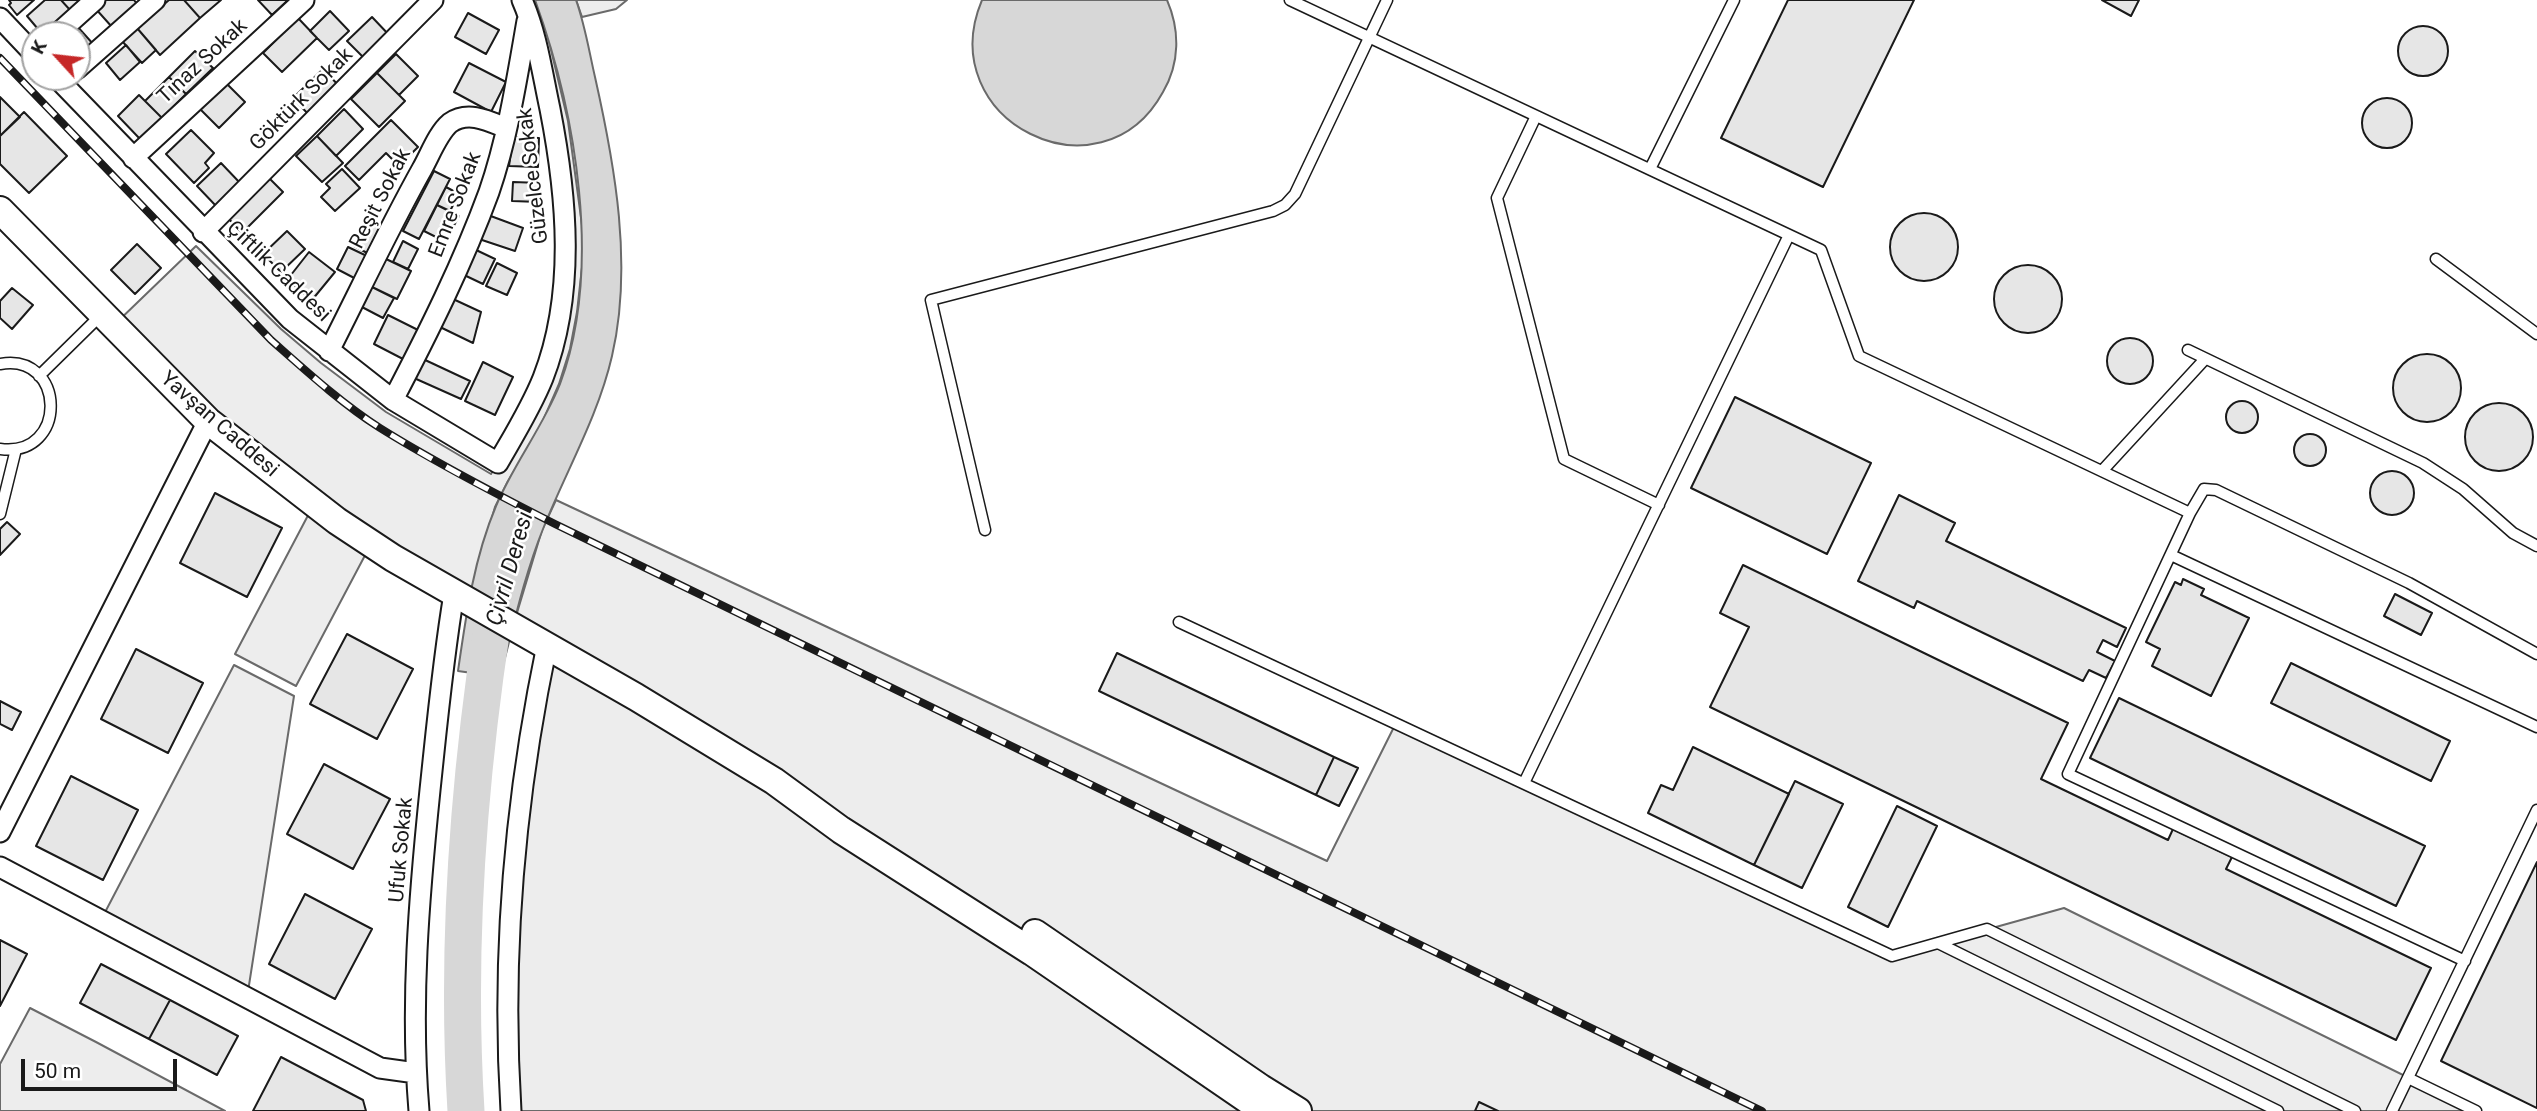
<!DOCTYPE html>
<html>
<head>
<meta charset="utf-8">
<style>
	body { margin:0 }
	#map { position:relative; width:2537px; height:1111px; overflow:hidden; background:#fff; font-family:Roboto,sans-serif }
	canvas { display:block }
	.north { position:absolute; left:21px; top:21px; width:70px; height:70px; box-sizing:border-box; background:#fff; border:2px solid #a3a3a3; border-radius:50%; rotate:297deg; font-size:19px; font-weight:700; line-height:28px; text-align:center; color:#1a1a1a }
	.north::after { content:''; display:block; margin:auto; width:24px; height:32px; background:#c62828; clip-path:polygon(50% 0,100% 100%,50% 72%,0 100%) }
	.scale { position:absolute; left:21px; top:1059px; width:156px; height:32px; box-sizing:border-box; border:4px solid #1a1a1a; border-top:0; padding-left:9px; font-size:21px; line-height:24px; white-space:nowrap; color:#1a1a1a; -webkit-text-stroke:5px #fff; paint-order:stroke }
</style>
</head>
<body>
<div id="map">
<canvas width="2537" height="1111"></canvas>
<div class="north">K</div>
<div class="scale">50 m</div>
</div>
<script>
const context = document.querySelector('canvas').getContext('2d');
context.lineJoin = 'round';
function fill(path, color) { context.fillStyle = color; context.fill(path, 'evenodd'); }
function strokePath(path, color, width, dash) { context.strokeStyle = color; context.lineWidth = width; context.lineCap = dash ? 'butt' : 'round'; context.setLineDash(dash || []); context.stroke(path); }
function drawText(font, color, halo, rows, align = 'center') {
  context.font = font + ' Roboto,sans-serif'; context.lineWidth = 5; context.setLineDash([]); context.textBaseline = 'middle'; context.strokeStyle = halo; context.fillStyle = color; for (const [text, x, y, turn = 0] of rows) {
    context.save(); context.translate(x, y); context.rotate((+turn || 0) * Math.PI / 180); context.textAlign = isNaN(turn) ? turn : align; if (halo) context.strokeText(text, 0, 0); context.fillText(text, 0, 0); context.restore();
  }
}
const built = new Path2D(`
	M 522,0 L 535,0 L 547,33 L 568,121 L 582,225 L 582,267 L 577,312 L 570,349 L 559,384 L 538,432 L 508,481 L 495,507 L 468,602 L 371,544 L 296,686 L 235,654 L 314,504 L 113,326 L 196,246 L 281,329 L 321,363 L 386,412 L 491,474 L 523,419 L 543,377 L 566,249 Z
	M 576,0 L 627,0 L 616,9 L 582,17 Z
	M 556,500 L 1327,861 L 1396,723 L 1892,956 L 2064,908 L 2476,1111 L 511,1111 L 507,980 L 547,645 L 513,626 L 542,530 Z
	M 234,665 L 294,696 L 247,998 L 101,920 Z
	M 30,1008 L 96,1042 L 225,1111 L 0,1111 L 0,1064 Z`);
const water = new Path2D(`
	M 535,0 L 576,0 C 585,25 589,51 595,77 C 615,166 633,266 612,356 C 598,417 566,471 543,529 C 524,576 513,628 500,677 L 458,671 C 466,615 474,558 496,506 C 514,463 543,427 560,384 C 603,268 576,113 535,0 Z
	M 982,0 L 1167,0 C 1180,30 1180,63 1163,92 C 1101,205 931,121 982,0 Z`);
const river = new Path2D(`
	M 466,1111 C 456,950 468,786 492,627`);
const building = new Path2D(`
	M 9,0 L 34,0 L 17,15 L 9,5 L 11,3 Z
	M 45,0 L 61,0 L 70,10 L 43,35 L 27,16 Z
	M 61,0 L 82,0 L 70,10 Z
	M 104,0 L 134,0 L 137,4 L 112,27 L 95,8 Z
	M 169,0 L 184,0 L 200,18 L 160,55 L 137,28 Z
	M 184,0 L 221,0 L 200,18 Z
	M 258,0 L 288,0 L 272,15 Z
	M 1788,0 L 1914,0 L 1823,187 L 1721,138 Z
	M 2102,0 L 2139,0 L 2131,16 Z
	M 330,11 L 349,31 L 329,50 L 310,31 Z
	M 468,13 L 499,30 L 486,54 L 455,37 Z
	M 372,17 L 390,36 L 366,60 L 347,41 Z
	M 298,18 L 317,38 L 282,72 L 263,53 Z
	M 76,25 L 94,45 L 77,60 L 77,35 L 65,35 Z
	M2398 51a25 25 0 1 1 50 0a25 25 0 1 1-50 0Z
	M 137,28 L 156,50 L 142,63 L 122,41 Z
	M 126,45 L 140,62 L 120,80 L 106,63 Z
	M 195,51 L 213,68 L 186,94 L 169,77 Z
	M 396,54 L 418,76 L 399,95 L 377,73 Z
	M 469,63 L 506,82 L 491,112 L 454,92 Z
	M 323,69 L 340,87 L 310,116 L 293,98 Z
	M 377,73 L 405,101 L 379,127 L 351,99 Z
	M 169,77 L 186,94 L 162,118 L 145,101 Z
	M 226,83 L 245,102 L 219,128 L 200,109 Z
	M 139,95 L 162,118 L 140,139 L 118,116 Z
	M 0,97 L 20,117 L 0,136 Z
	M2362 123a25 25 0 1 1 50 0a25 25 0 1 1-50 0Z
	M 344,109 L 363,129 L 336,156 L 317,136 Z
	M 24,112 L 67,156 L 29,193 L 0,164 L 0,136 Z
	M 391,120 L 418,147 L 399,166 L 386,153 L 359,180 L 345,166 Z
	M 191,130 L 214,153 L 205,163 L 209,168 L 194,183 L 166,154 Z
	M 317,136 L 343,163 L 322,182 L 296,156 Z
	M 513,137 L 539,138 L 538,167 L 509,166 Z
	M 221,163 L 241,184 L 217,207 L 197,186 Z
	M 342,169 L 360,188 L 335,211 L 321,197 L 330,188 L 326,184 Z
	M 434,171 L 450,179 L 419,239 L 403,231 Z
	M 267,176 L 283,192 L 242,233 L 226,216 Z
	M 513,182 L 541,183 L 540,202 L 512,201 Z
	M 446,187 L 459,194 L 450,211 L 437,205 Z
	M 437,205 L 459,216 L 449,235 L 444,232 L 440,239 L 424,231 Z
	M1890 247a34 34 0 1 1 68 0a34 34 0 1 1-68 0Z
	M 488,215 L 523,228 L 515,251 L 479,239 Z
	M 366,221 L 381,229 L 369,254 L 354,246 Z
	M 287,231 L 305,249 L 281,272 L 263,254 Z
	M 403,241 L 418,249 L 408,269 L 393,262 Z
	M 137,244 L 161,268 L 135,294 L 111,270 Z
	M 348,247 L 369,257 L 358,280 L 337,269 Z
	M 474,249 L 495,259 L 483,284 L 462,274 Z
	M 309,252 L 335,272 L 312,300 L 287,280 Z
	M 384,258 L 411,271 L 397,299 L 370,286 Z
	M 497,263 L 517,273 L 507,295 L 486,286 Z
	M1994 299a34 34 0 1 1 68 0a34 34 0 1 1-68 0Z
	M 370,286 L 394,298 L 383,318 L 360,306 Z
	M 12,288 L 33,305 L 12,329 L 0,318 L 0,301 Z
	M 453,299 L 481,312 L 473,343 L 440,327 Z
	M 388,315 L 418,330 L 403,359 L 374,344 Z
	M2107 361a23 23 0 1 1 46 0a23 23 0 1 1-46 0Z
	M2393 388a34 34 0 1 1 68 0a34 34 0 1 1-68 0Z
	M 423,359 L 470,381 L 461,399 L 414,378 Z
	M 483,362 L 513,377 L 495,415 L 465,401 Z
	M 1735,397 L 1871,463 L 1827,554 L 1691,488 Z
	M2226 417a16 16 0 1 1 32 0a16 16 0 1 1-32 0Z
	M2465 437a34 34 0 1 1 68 0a34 34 0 1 1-68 0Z
	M2294 450a16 16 0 1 1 32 0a16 16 0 1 1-32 0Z
	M2370 493a22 22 0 1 1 44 0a22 22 0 1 1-44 0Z
	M 215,493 L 282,528 L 247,597 L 180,563 Z
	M 1899,495 L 1955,523 L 1946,541 L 2126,628 L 2117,647 L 2103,640 L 2097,652 L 2115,661 L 2106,678 L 2089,670 L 2083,681 L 1917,601 L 1914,608 L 1858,581 Z
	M 7,522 L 20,534 L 0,555 L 0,529 Z
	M 1743,565 L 2068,723 L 2041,779 L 2168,840 L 2173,829 L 2232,857 L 2226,869 L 2431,968 L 2396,1040 L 1710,707 L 1749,627 L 1720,613 Z
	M 2183,579 L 2204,589 L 2201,595 L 2249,618 L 2211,696 L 2152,666 L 2160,649 L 2146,642 L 2175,582 L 2181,585 Z
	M 2395,594 L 2432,613 L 2421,635 L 2384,616 Z
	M 347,634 L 413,669 L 377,739 L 310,704 Z
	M 136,649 L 203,683 L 168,753 L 101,719 Z
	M 1117,653 L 1334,757 L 1316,795 L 1099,691 Z
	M 2291,663 L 2450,741 L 2431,781 L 2271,703 Z
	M 2119,698 L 2425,846 L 2396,906 L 2090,758 Z
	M 0,701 L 21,712 L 12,730 L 0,724 Z
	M 1693,747 L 1789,794 L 1754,865 L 1648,813 L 1661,785 L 1673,790 Z
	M 1334,757 L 1358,768 L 1339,806 L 1316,795 Z
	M 324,764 L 390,799 L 353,869 L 287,834 Z
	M 71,776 L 138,810 L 103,880 L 36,846 Z
	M 1795,781 L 1843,804 L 1802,888 L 1754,865 Z
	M 1897,806 L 1937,826 L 1888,927 L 1848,907 Z
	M 2537,862 L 2537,1108 L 2441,1061 Z
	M 305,894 L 372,929 L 335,999 L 269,964 Z
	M 0,940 L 27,954 L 0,1006 Z
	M 101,964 L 170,1000 L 149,1039 L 80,1003 Z
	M 170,1000 L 238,1036 L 217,1075 L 149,1039 Z
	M 281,1057 L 363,1100 L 366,1111 L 253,1111 Z
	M 1479,1102 L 1498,1111 L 1475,1111 Z`);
const lane = new Path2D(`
	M 1290,0 L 1821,250 L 1859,356 L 2190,513 L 2068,774 L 2465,961
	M 1536,116 L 1497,198 L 1564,459 L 1659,505
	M 1650,169 L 1734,0
	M 2436,259 L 2537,334
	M 2188,350 L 2423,463 L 2463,489 L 2513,533 L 2537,546
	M 0,364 C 66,352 69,458 0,449
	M 39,376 L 101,315
	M 2102,471 L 2205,359
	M 2190,513 L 2204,489 L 2216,490 L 2409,583 L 2537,654
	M 0,514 L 16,449
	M 985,530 L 931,300 L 1273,211 L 1285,205 L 1295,194 L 1387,0
	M 2171,555 L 2537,727
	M 1179,622 L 1892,956 L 1987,929 L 2355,1111
	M 1524,783 L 1789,235
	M 1938,943 L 2278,1111
	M 2408,1078 L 2476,1111
	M 2392,1111 L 2537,810`);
const street = new Path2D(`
	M 0,18 L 35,55
	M 56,35 L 95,0
	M 77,69 L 155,0
	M 56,77 L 290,319 L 393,400 L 498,463 C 514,435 531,408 543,378 C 576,293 567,196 550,109 C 542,72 537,34 522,0
	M 133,158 L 304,0
	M 203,232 L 433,0
	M 329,351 C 360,290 389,228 422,169 C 430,155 438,133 450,123 C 468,110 489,121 506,128
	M 393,400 C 428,333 463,263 489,192 C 508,137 517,78 527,21
	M 0,832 L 208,421
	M 0,867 L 380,1068 L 416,1073
	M 419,1111 C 410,1004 419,897 430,790 C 437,724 443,659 454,594
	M 511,1111 C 501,954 515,798 547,645`);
const secondary = new Path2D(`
	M 0,210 L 208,421 L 337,521 L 393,558 L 636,697 L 774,781 L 841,830 L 1032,952 L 1264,1111
	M 1035,933 L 1261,1088 L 1298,1111`);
const rail = new Path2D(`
	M 0,58 L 271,340 C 305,370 341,403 380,428 C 436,463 496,494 555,524 L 1762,1111`);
const streetNames = [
	["Tınaz Sokak",203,62,-43],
	["Göktürk Sokak",302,100,-45],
	["Güzelce Sokak",534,176,-97],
	["Reşit Sokak",381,199,-63],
	["Emre Sokak",456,205,-69],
	["Çiftlik Caddesi",278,272,44],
	["Yavşan Caddesi",219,425,41],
	["Ufuk Sokak",402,850,-85]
];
const waterNames = [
	["Çivril Deresi",511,569,-74]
];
fill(built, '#ededed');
strokePath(built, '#6a6a6a', 2);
fill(water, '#d7d7d7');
strokePath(water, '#6a6a6a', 2);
strokePath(river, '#d7d7d7', 37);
fill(building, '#e6e6e6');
strokePath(building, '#1a1a1a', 2);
strokePath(lane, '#1a1a1a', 13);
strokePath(street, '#1a1a1a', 23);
strokePath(secondary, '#1a1a1a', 30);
strokePath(lane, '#fff', 10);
strokePath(street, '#fff', 19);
strokePath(secondary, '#fff', 26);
strokePath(rail, '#1a1a1a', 8);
strokePath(rail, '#fff', 5, [16]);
drawText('21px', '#1a1a1a', '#fff', streetNames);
drawText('italic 23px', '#1a1a1a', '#fff', waterNames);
</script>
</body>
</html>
